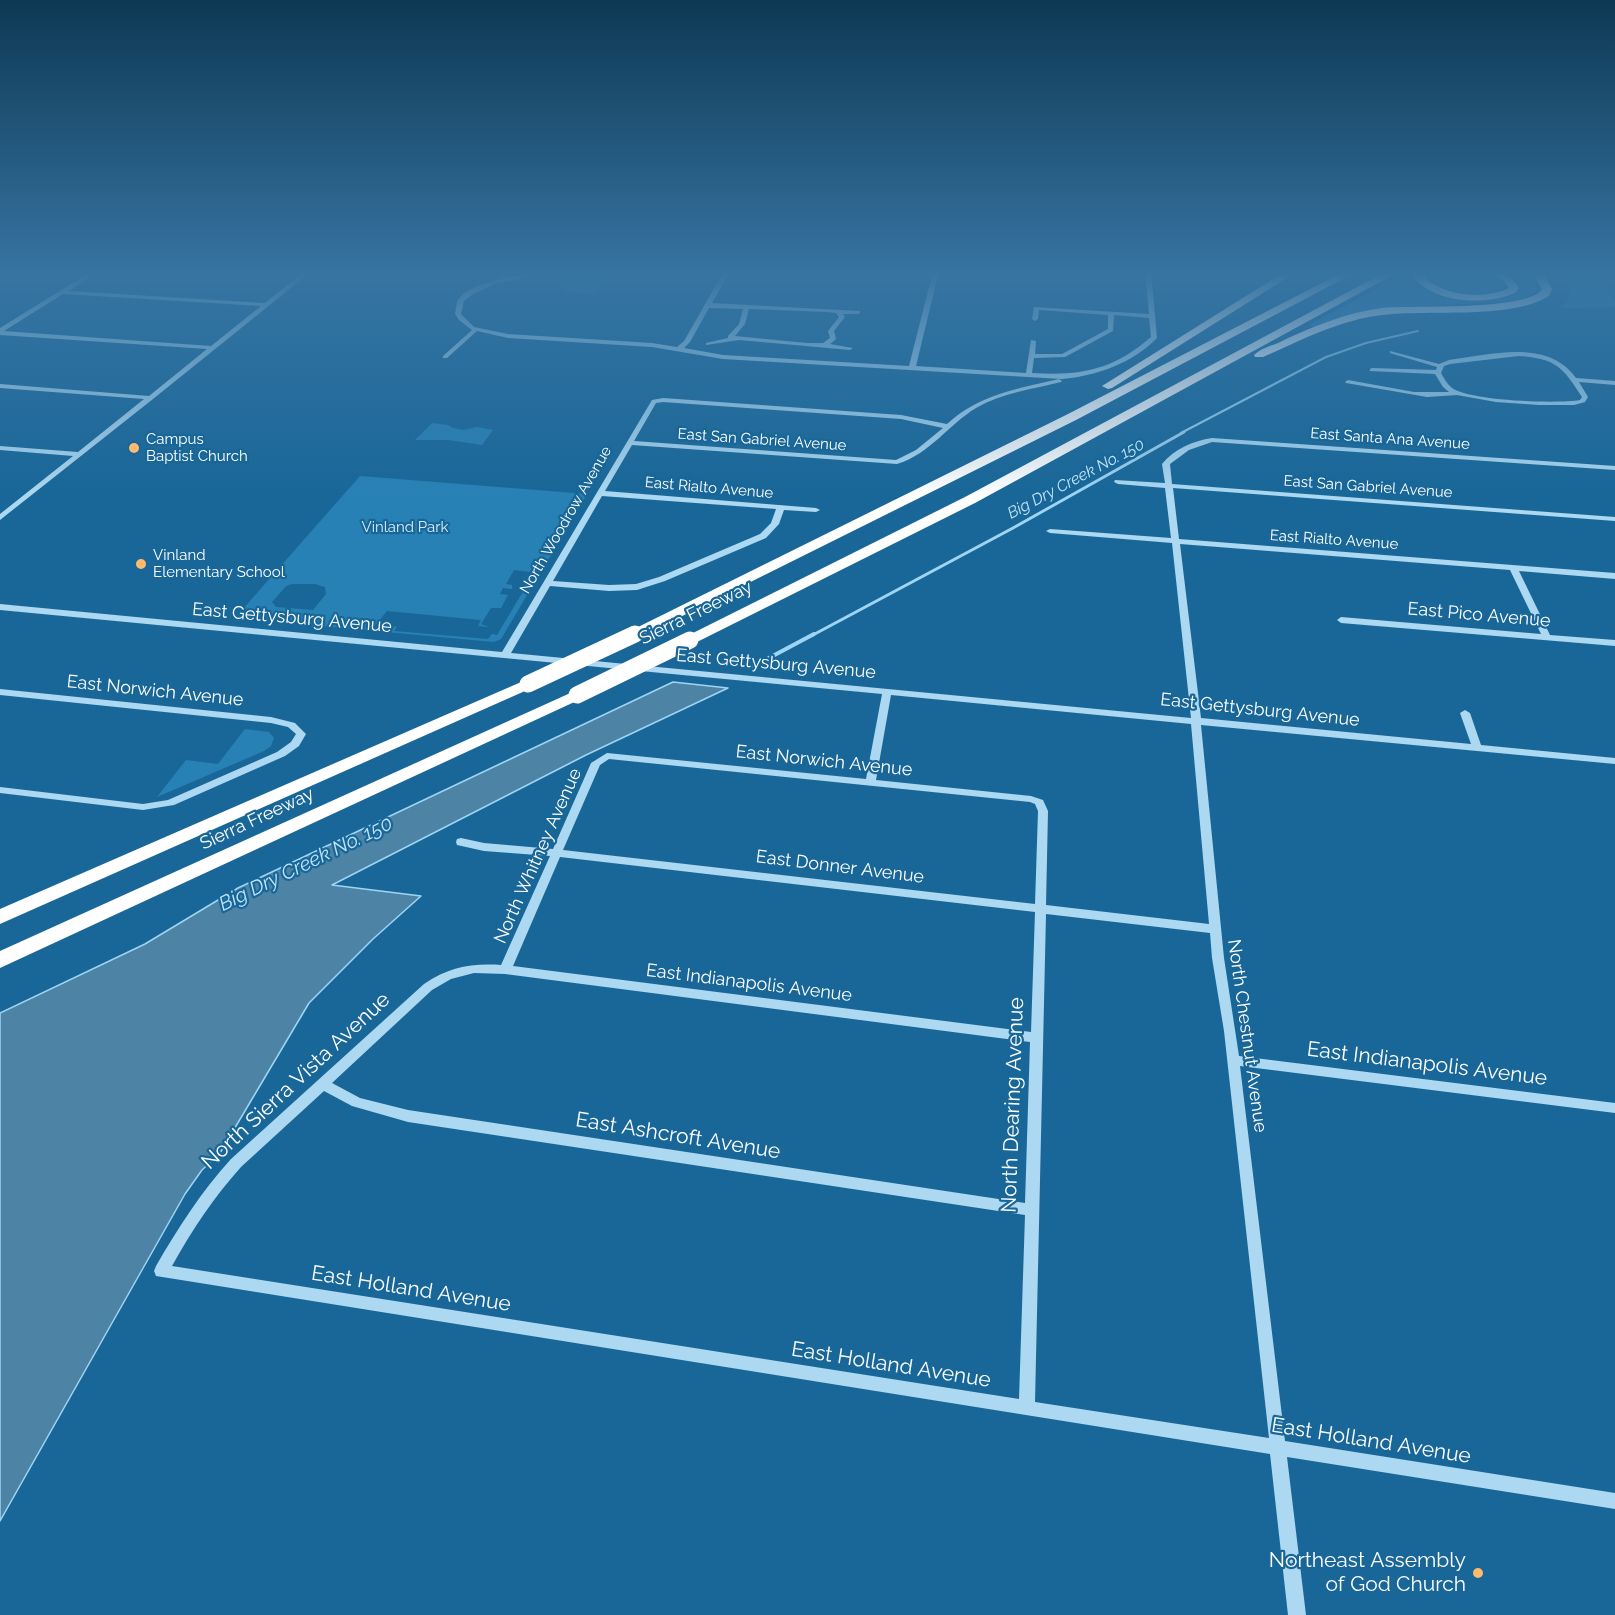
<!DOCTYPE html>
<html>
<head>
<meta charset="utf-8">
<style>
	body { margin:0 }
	canvas { display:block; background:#186798 }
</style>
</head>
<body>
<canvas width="1615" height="1615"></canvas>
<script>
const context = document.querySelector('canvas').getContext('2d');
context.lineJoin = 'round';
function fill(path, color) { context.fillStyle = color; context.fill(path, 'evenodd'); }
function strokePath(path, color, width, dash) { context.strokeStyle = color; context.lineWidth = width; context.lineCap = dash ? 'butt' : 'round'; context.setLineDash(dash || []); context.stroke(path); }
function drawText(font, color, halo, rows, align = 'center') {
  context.font = font + ' Raleway,sans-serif'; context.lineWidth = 4.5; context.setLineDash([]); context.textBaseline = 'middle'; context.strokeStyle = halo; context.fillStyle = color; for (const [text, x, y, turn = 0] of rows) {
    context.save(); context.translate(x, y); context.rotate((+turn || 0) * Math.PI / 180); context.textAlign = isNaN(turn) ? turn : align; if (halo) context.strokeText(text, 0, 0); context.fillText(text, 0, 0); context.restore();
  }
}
const green = new Path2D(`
	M 1435,271 L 1478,271 L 1499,279 L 1503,287 C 1487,300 1448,293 1432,281 L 1431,277 Z
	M 1498,271 L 1530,273 L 1538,289 L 1527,298 L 1512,301 C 1445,307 1378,302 1314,327 L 1309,325 L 1399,277 C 1412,281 1422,288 1434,292 C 1454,298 1498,304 1517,294 L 1520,287 L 1519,284 Z
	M 1591,271 L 1615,301 L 1615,307 L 1558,308 C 1571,301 1573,295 1565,283 Z
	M 571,279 L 604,281 L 594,294 L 561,292 Z
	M 432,423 L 448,425 L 453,428 L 464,430 L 477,427 L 493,430 L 482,445 L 449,440 L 415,440 Z
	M 360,476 L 587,494 L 501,639 L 494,642 L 235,618 ZM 514,570 L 539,573 L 534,580 L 530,580 L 497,635 L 492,634 L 488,639 L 394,631 L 397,626 L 385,629 L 373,628 L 387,611 L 481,620 L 478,626 L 489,627 L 481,624 L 491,608 L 501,608 L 508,595 L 500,594 L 503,588 L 512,589 L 512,585 L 506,584 ZM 292,584 L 315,584 L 325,587 L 326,594 L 313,610 L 276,607 L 272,602 L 286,586 Z
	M 245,729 L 269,732 L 274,738 L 271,746 L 264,751 L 157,797 L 186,760 L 218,764 Z`);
const water = new Path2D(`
	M 673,682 L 728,688 L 586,755 L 332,885 L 421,896 L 373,939 L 309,1003 L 220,1153 L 202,1170 L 185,1194 L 0,1521 L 0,1013 L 145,944 L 238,888 Z`);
const streamFar2 = new Path2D(`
	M 1181,433 L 1326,357 L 1366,343 L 1418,331`);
const streamFar1 = new Path2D(`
	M 811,636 L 1013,528 L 1184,432`);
const stream = new Path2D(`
	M 752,667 L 814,634`);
const minor = new Path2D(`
	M 92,271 L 99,271 L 69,291 L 265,303 L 305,271 L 312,271 L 153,399 L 0,520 L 0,514 L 73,456 L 0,450 L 0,446 L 78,452 L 144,399 L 0,388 L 0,384 L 149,396 L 207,349 L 0,335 L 0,328 ZM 63,294 L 261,306 L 211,346 L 4,331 Z
	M 543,271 L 557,271 L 495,284 L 473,294 L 464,301 L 461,314 L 474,327 L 508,334 L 652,343 L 677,347 L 684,341 L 724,271 L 730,271 L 712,303 L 860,311 L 860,313 L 858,314 L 843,314 L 845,317 L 834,331 L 836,339 L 830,344 L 853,348 L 850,350 L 739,340 L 706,345 L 706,343 L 728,338 L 728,336 L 739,324 L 743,309 L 709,308 L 690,342 L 684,348 L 723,355 L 909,366 L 933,271 L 939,271 L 916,366 L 1026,373 L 1031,340 L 1036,341 L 1035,354 L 1062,354 L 1108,329 L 1108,315 L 1039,310 L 1038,319 L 1035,321 L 1032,319 L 1034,307 L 1149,314 L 1145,271 L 1151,271 L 1157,338 C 1133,363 1096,376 1062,379 L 723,359 L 652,347 L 508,338 L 477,331 L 447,358 L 443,358 L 443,356 L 472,330 L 459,320 L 455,314 C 456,310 456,303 458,300 C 468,282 523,274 543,271 ZM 749,309 L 827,312 L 836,313 L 839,317 L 828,331 L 830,338 L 823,343 L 807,343 L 735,336 L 745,324 ZM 1114,315 L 1149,318 L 1151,337 C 1113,370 1081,376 1032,373 L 1034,358 L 1065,357 L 1113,331 Z
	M 1390,351 L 1439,364 L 1449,360 C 1491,355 1547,338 1576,378 L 1615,381 L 1615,385 L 1579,382 L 1588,397 L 1585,402 L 1574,405 L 1539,405 L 1496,402 L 1457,395 L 1427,397 L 1346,383 L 1345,382 L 1348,380 L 1414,392 L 1449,392 L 1443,387 L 1435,374 L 1370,371 L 1370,369 L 1372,368 L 1436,370 L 1437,367 L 1390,353 ZM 1519,356 C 1556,359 1562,366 1582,397 L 1580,400 C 1558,404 1470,401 1452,388 C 1447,384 1444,378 1441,373 L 1444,366 L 1450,364 Z
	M 1059,379 L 1062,381 L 1061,382 C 1033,389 1002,393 976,408 C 948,425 930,454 897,464 L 632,445 L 605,491 L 816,508 L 820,510 L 816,512 L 784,510 L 779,524 L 766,538 L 665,581 L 637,590 L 609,591 L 550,586 L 511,653 L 1191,718 L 1172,543 L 1050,533 L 1046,531 L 1050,529 L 1171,538 L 1165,488 L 1118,484 L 1114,482 L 1115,480 L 1165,483 L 1162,464 C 1174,449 1193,441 1212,438 L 1615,466 L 1615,470 L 1212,442 L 1189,450 L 1170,464 L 1172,484 L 1615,517 L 1615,521 L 1173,488 L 1179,539 L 1615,573 L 1615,579 L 1519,571 L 1550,635 L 1615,640 L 1615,646 L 1341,623 L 1337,620 L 1341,617 L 1541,634 L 1510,570 L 1180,544 L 1201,718 L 1471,744 L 1460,713 L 1465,710 L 1470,713 L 1481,745 L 1615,758 L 1615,764 L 1201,725 L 1224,958 L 1239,1056 L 1615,1103 L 1615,1113 L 1240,1066 L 1285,1441 L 1615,1493 L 1615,1509 L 1287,1457 L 1306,1615 L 1288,1615 L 1270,1454 L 156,1276 L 154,1271 L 156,1266 C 178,1228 201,1192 231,1159 L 424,984 C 449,967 472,963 501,965 L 550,856 L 484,851 L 457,845 L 456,842 L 457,839 L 461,838 L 484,843 L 553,849 L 591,763 L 607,753 L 866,779 L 882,694 L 0,610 L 0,604 L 502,652 L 652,400 L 663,398 L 901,415 L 947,424 C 980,394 1017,389 1059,379 ZM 663,402 L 901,419 L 943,428 L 916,450 L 896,460 L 634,441 L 656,403 ZM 602,496 L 776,509 L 771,523 L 760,534 L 659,577 L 636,584 L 609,585 L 553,581 ZM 891,695 L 1191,724 L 1209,924 L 1046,905 L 1048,811 L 1043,800 L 1031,796 L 876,780 ZM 609,759 L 1030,802 L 1035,804 L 1038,811 L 1035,904 L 563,850 L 600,765 ZM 560,857 L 1035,912 L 1031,1032 L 513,966 ZM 1046,914 L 1210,933 L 1212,958 L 1224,1031 L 1269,1438 L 1035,1402 ZM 474,973 L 505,974 L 1030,1042 L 1025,1203 L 408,1110 L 360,1098 L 332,1083 L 432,990 L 451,979 ZM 324,1091 L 352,1106 L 408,1122 L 1025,1215 L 1019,1399 L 172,1266 C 192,1230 214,1197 241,1167 Z
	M 0,689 L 271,717 L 295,723 L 306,734 L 299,746 L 285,756 L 174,805 L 143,810 L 0,793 L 0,787 L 143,804 L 168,800 L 277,752 L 291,742 L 296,734 L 288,727 L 271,723 L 0,695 Z`);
const highway = new Path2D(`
	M 1286,271 L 1298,271 L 1112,388 L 1108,389 L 1102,386 Z
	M 1345,271 L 1358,271 L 1076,420 L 640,637 L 635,639 L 627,634 L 630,631 L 1068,414 Z
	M 1387,271 L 1400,271 L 975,503 L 695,643 L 685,643 L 682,640 L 685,637 L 965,497 Z
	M 1415,271 L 1425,271 L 1424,277 C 1444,296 1484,300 1509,288 L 1503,280 L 1486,271 C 1502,271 1509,275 1519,287 L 1517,292 C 1487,306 1437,304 1414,278 Z
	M 1531,271 L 1541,271 L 1552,289 L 1549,296 C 1508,321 1425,308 1375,316 C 1335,322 1300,341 1263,357 L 1255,357 L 1254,355 C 1260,349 1270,346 1278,343 C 1311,327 1345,313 1382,308 C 1411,305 1530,311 1542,289 Z
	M 528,679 L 534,681 L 536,684 L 534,687 L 0,924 L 0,909 Z
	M 577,690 L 585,695 L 583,698 L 0,968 L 0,951 Z`);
const highwayBridgeFar1 = new Path2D(`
	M 632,636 L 635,634`);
const highwayBridge = new Path2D(`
	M 528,684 L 635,634
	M 577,695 L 690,640`);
const markers = [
	[134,448,6,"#ffba6c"],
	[141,564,6,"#ffba6c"],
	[1478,1573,6,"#ffba6c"]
];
const farPoinames = [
	["Campus",146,439],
	["Baptist Church",146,456],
	["Vinland",153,555],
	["Elementary School",153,572]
];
const farStreetnames = [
	["East Santa Ana Avenue",1390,439,4],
	["East San Gabriel Avenue",762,440,4],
	["East San Gabriel Avenue",1368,487,4],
	["East Rialto Avenue",709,488,5],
	["North Woodrow Avenue",566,520,-60],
	["East Rialto Avenue",1334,540,4]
];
const farParknames = [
	["Vinland Park",405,527]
];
const farWaternames = [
	["Big Dry Creek No. 150",1076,479,-28]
];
const streetNames = [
	["Sierra Freeway",696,613,-26],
	["East Pico Avenue",1479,615,5],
	["East Gettysburg Avenue",292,618,5],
	["East Gettysburg Avenue",776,664,5],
	["East Norwich Avenue",155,691,6],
	["East Gettysburg Avenue",1260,710,6],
	["East Norwich Avenue",824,761,6],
	["Sierra Freeway",257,819,-25],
	["North Whitney Avenue",538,856,-66],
	["East Donner Avenue",840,867,7],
	["East Indianapolis Avenue",749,983,7],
	["North Chestnut Avenue",1247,1036,82]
];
const waterNames = [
	["Big Dry Creek No. 150",306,864,-26]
];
const nearStreetnames = [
	["East Indianapolis Avenue",1427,1064,7],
	["North Sierra Vista Avenue",296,1081,-43],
	["North Dearing Avenue",1013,1105,-88],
	["East Ashcroft Avenue",678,1136,9],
	["East Holland Avenue",411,1289,9],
	["East Holland Avenue",891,1365,9],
	["East Holland Avenue",1371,1441,9]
];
const nearPoinames = [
	["Northeast Assembly",1466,1561],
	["of God Church",1466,1585]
];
fill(green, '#2881b5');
fill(water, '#4d83a5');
strokePath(water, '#9fd5f4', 1.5);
strokePath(streamFar2, '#9fd5f4', 2);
strokePath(streamFar1, '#9fd5f4', 3);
strokePath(stream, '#9fd5f4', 4);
fill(minor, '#acd8f1');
fill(highway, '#fff');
strokePath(highwayBridgeFar1, '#fff', 14);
strokePath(highwayBridge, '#fff', 17);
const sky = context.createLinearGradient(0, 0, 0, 497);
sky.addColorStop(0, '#0d3954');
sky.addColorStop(0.55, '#3774a2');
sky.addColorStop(1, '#3774a200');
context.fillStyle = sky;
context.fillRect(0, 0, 1615, 497);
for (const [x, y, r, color] of markers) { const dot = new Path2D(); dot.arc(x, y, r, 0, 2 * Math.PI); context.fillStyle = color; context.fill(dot); strokePath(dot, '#186798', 2); }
drawText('15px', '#fff', '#186798', farPoinames, 'left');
drawText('15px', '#fff', '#186798', farStreetnames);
drawText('15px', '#d3edfc', '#186798', farParknames);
drawText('italic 16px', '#c0e4f9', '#186798', farWaternames);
drawText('18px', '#fff', '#186798', streetNames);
drawText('italic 20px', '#c0e4f9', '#186798', waterNames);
drawText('21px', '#fff', '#186798', nearStreetnames);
drawText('21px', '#fff', '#186798', nearPoinames, 'right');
</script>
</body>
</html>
